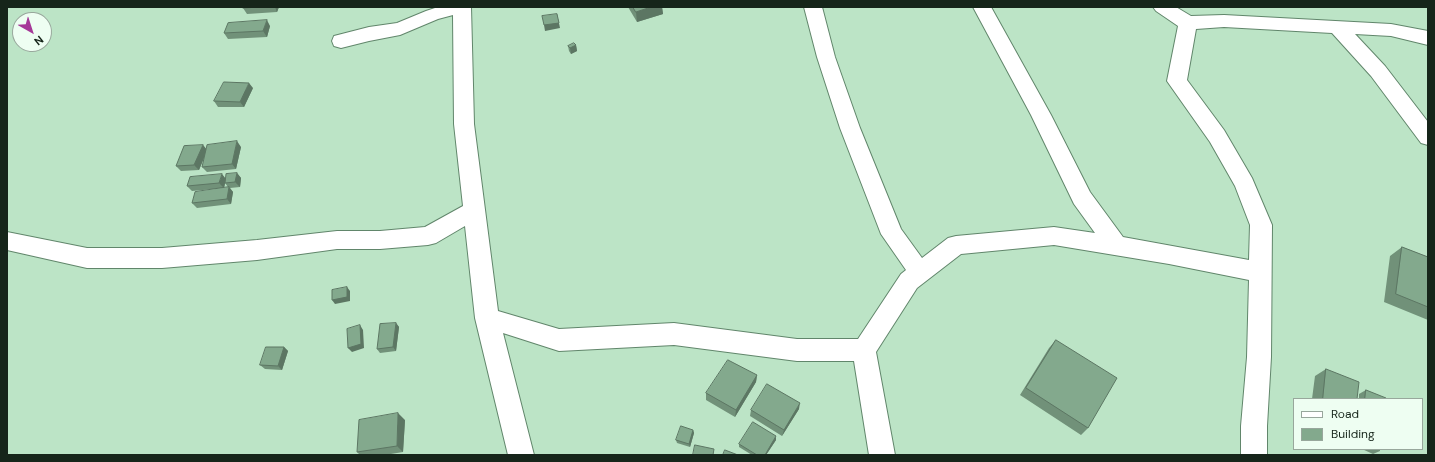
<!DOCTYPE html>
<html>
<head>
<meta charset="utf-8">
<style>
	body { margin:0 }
	#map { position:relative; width:1435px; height:462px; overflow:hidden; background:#bce4c6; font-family:"DM Sans",sans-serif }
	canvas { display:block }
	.frame { position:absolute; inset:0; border:8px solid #16251a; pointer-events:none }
	.legend { position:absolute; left:1293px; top:398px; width:130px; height:52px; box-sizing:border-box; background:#eefef2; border:1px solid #98a79c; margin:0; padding:5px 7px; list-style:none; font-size:12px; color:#16251a }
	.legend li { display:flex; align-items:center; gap:8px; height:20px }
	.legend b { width:20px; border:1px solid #98a79c }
	.north { position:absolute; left:12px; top:12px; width:40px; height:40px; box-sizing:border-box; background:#eefef2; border:1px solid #98a79c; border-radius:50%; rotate:141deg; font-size:11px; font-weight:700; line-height:16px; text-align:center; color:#16251a }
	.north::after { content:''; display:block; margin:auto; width:14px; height:18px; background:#a53998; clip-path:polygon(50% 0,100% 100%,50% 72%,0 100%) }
</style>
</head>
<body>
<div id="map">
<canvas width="1435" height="462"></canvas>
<div class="frame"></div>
<ul class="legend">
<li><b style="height:5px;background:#fff"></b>Road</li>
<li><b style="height:11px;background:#83a98d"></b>Building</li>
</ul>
<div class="north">N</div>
</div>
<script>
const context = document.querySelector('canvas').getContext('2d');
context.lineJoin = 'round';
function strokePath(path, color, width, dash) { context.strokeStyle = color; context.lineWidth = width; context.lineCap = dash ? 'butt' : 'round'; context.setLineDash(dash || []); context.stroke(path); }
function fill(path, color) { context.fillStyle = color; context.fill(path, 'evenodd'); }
const minor = new Path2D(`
	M 438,7 L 471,7 L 474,124 L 498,311 L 559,329 L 674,323 L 797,339 L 858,339 L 901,274 L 906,270 L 881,234 L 840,128 L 817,57 L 804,7 L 822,7 L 835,57 L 860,128 L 901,229 L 922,258 L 948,238 L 956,236 L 1054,227 L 1095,233 L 1074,204 L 1031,115 L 973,7 L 991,7 L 1051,115 L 1090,192 L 1123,237 L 1249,260 L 1250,225 L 1235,186 L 1210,142 L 1167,81 L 1178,26 L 1156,11 L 1153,7 L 1176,7 L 1191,16 L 1224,15 L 1391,24 L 1428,31 L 1428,45 L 1391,36 L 1355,34 L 1385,66 L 1428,122 L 1428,145 L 1421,143 L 1371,76 L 1332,33 L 1224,27 L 1196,29 L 1187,80 L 1224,130 L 1252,178 L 1272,225 L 1271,357 L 1267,426 L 1267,455 L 1241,455 L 1241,426 L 1247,357 L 1249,280 L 1169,264 L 1054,245 L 961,254 L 917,288 L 876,352 L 895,455 L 869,455 L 854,361 L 797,361 L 674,345 L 559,351 L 503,333 L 534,455 L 508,455 L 475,318 L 465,226 L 436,243 L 428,245 L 380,249 L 337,249 L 257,260 L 162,268 L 87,268 L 7,250 L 7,232 L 87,248 L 162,248 L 257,240 L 337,231 L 380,231 L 425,227 L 463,206 L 454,124 L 453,15 L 438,19 L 400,35 L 369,41 L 341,48 L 334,46 L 332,41 L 334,36 L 369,27 L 397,23 L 426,11 Z`);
const wall = new Path2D(`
	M 244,7 L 279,7 L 277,12 L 247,14 L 243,8 Z
	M 628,7 L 662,7 L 663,14 L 637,22 Z
	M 270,26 L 267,37 L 228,39 L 224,33 Z
	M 576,45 L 577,51 L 571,54 L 569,51 L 568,46 Z
	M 253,88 L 244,107 L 218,107 L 214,101 Z
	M 203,145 L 206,149 L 241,147 L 236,169 L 207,172 L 202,167 L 205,156 L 199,170 L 181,171 L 176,166 Z
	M 237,173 L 241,178 L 240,187 L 230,188 L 233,192 L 231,204 L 197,208 L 192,203 L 228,187 L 225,183 L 224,188 L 192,191 L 187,186 L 225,179 Z
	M 1402,247 L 1428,257 L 1428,320 L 1384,302 L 1390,256 Z
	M 396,323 L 399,327 L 396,351 L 380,353 L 377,349 Z
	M 1056,340 L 1088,428 L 1081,435 L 1020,395 L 1049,348 Z
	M 284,347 L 288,351 L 282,370 L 265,369 L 260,365 Z
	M 1326,369 L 1357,399 L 1312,399 L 1315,376 Z
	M 757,375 L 756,382 L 735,417 L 706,400 L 706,393 Z
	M 1366,390 L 1385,399 L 1359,399 L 1359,394 Z
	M 799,409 L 782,436 L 750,416 L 751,410 Z
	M 405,420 L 403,452 L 385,455 L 360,455 L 357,452 Z
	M 693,430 L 694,433 L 690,447 L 677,443 L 676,440 Z
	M 776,440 L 766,455 L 752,455 L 739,447 L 739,444 Z
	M 1362,449 L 1380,449 L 1380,451 L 1373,454 Z`);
const shadedWall = new Path2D(`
	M 275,7 L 279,7 L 277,12 Z
	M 651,7 L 662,7 L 663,14 L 637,22 L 636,12 Z
	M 557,14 L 560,28 L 545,31 L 544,25 Z
	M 267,20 L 270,26 L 267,37 L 263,31 Z
	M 576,45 L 577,51 L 571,54 L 570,48 Z
	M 249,83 L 253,88 L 244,107 L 240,102 Z
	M 237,141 L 241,147 L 236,169 L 232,164 Z
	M 203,145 L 207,150 L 199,170 L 194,165 Z
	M 237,173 L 241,178 L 240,187 L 235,182 Z
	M 222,174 L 226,179 L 224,188 L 219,183 Z
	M 229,187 L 233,192 L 231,204 L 227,199 Z
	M 347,287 L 350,291 L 350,301 L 335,304 L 332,300 Z
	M 396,323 L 399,327 L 396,351 L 393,347 Z
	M 360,325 L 363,330 L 364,348 L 352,352 L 348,348 Z
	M 284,347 L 288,351 L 282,370 L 278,366 Z
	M 757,375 L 756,382 L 735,417 L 736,410 Z
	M 800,403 L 799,409 L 782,436 L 784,430 Z
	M 398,413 L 405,420 L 403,452 L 397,446 Z
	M 693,430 L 694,433 L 690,447 L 689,444 Z
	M 776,436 L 776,440 L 766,455 L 765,455 Z`);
const building = new Path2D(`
	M 244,7 L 260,7 L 243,8 Z
	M 633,7 L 651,7 L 636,12 Z
	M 557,14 L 559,23 L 544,25 L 542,16 Z
	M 267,20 L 263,31 L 224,33 L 228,23 Z
	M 574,43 L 576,45 L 570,48 L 568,46 Z
	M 224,82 L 249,83 L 240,102 L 214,101 Z
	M 237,141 L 232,164 L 202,167 L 207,145 Z
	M 203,145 L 194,165 L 176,166 L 184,146 Z
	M 237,173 L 235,182 L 225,183 L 226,174 Z
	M 222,174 L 219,183 L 187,186 L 190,177 Z
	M 229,187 L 227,199 L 192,203 L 195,192 Z
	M 1402,247 L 1428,257 L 1428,307 L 1396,294 Z
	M 347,287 L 347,297 L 332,300 L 332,290 Z
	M 396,323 L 393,347 L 377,349 L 380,324 Z
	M 360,325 L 361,344 L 348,348 L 347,329 Z
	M 1056,340 L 1117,378 L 1088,428 L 1026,388 Z
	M 266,347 L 284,347 L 278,366 L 260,365 Z
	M 728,360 L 757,375 L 736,410 L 706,393 Z
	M 1326,369 L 1359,382 L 1357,399 L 1323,399 Z
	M 767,384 L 800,403 L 784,430 L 751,410 Z
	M 1366,390 L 1386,398 L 1385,399 L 1365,399 Z
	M 398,413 L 397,446 L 357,452 L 359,420 Z
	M 753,422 L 776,436 L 765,455 L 757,455 L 739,444 Z
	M 681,426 L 693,430 L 689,444 L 676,440 Z
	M 695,445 L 714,449 L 713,455 L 693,455 Z
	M 725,450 L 738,455 L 723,455 Z`);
strokePath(minor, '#61866b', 2);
fill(minor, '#fff');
fill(wall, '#719179');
fill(shadedWall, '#5c7663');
fill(building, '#83a98d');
strokePath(building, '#5c7663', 1);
</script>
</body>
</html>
